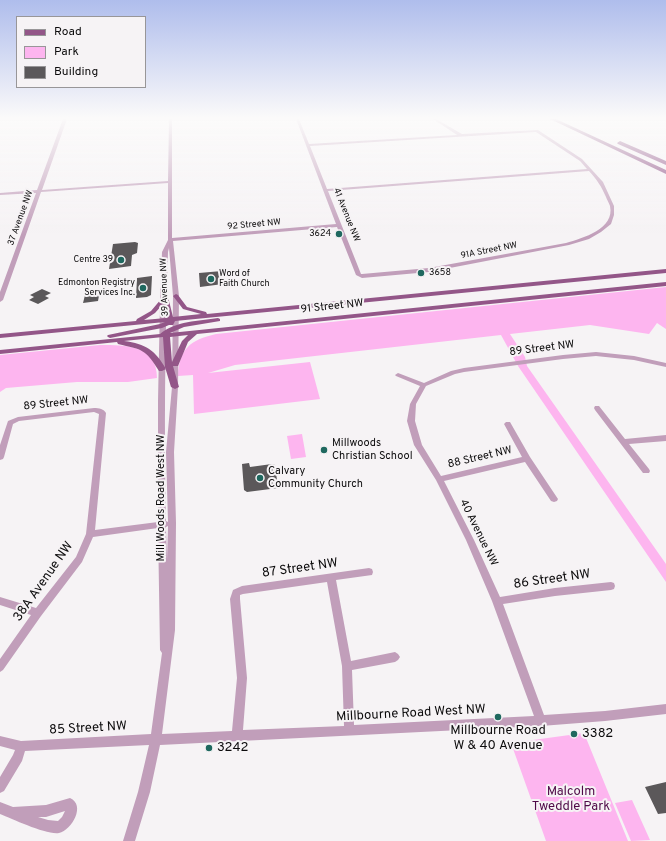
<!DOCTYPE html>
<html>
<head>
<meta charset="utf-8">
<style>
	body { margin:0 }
	#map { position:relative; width:666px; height:841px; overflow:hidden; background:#f6f3f5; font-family:Overpass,sans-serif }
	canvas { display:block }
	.legend { position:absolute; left:16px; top:16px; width:130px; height:72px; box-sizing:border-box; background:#f6f3f5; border:1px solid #989698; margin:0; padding:5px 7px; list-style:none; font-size:12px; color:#0c0b0c }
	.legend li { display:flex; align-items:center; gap:8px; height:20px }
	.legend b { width:20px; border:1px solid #989698 }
</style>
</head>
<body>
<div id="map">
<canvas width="666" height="841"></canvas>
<ul class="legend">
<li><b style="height:5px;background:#935688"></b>Road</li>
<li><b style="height:11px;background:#fdb5ef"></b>Park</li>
<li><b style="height:11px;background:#5b585a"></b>Building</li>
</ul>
</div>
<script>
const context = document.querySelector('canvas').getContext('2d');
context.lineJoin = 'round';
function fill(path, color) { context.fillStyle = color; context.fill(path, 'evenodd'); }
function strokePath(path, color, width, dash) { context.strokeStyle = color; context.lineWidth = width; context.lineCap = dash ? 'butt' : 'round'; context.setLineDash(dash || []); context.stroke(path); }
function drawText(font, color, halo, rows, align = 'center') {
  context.font = font + ' Overpass,sans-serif'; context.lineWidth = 4; context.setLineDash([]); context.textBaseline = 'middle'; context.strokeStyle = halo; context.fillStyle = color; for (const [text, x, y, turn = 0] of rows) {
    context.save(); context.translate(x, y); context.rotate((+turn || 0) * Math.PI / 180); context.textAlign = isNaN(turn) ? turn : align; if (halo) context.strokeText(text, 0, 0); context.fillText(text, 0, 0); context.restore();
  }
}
const green = new Path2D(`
	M 666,287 L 666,329 L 657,323 L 649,334 L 590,325 L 510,334 L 525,357 L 527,366 L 666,564 L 666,582 L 518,366 L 501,335 L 235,365 L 208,373 L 310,362 L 320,399 L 194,414 L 193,375 L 178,376 C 179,349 190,340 216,334 Z
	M 100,345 C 126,345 157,345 157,378 L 128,382 L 77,382 L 6,388 L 0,392 L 0,355 Z
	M 302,434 L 306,457 L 291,459 L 287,436 Z
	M 584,733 L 628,841 L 546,841 L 511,743 Z
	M 632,800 L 650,840 L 631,841 L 615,803 Z`);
const building = new Path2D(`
	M 135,242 L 138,243 L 137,253 L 132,255 L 131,266 L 109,269 L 113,244 Z
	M 222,271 L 223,284 L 200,287 L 199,273 Z
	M 152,276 L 151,295 L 147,297 L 136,298 L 137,278 Z
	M 42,289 L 51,293 L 45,296 L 49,298 L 38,304 L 29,300 L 34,297 L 30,295 Z
	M 100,290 L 98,301 L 83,303 L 86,291 Z
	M 249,463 L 250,467 L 272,464 L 275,465 L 278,488 L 247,492 L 244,490 L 242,464 Z
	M 666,782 L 666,813 L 658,814 L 645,787 Z`);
const minor = new Path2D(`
	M 63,119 L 67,119 L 42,190 L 168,181 L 169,119 L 172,119 L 172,238 L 336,224 L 296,119 L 299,119 L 309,144 L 457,135 L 433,119 L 436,119 L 462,134 L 538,130 L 582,159 L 603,182 L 614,206 L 614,215 L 611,224 L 601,232 L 589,239 L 569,245 L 429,272 L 362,278 L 356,275 L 337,227 L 173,241 L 179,296 L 178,387 L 174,452 L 176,523 L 175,630 L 162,734 L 232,731 L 237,678 L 230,599 L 233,590 L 242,586 L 369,568 L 372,569 L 373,572 L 372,575 L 336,580 L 351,661 L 395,652 L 398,654 L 400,657 L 398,660 L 395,662 L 352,670 L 354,725 L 534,716 L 492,601 L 466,540 L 436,480 L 414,445 L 407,421 L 410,404 L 420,386 L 396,376 L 395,375 L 398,373 L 424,383 L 451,371 L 464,368 L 563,355 L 596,352 L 634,356 L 666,363 L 666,367 L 634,360 L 596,356 L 563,359 L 464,372 L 455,374 L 426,386 L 416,404 L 415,421 L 422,445 L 441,476 L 522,457 L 504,424 L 506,422 L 510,422 L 530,457 L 558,499 L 557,501 L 554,502 L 551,501 L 525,462 L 444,481 L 474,540 L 500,597 L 555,588 L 611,582 L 614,583 L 615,586 L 614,589 L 611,590 L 555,596 L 503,604 L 544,715 L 605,711 L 666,704 L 666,714 L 605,721 L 541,726 L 160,745 L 150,792 L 135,841 L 123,841 L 138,792 L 149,745 L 25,751 L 22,761 L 4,791 L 0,793 L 0,777 L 13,755 L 15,750 L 0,746 L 0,736 L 21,741 L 151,734 L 162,653 L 160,650 L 158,528 L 93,537 L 82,562 L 41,616 L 3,670 L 0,672 L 0,659 L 31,615 L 0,605 L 0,597 L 36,608 L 76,557 L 86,534 L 99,414 L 94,412 L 19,421 L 13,424 L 4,457 L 3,459 L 0,460 L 0,445 L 8,421 L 18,417 L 94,408 C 99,408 104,409 106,413 L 95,530 L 158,522 L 158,401 L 160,302 L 162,252 L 168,240 L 168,183 L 41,192 L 3,300 L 0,302 L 0,292 L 36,193 L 0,195 L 0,193 L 37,190 ZM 536,132 L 580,161 L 587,169 L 327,189 L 310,146 ZM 589,171 C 598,181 601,186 606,197 C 607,200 609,203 610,206 C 615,229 583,238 566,243 L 429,268 L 362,274 L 361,274 L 328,191 ZM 169,248 L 173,296 L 172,387 L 166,452 L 168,522 L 166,521 C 164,431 165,342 168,252 ZM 168,526 L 167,560 L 166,527 ZM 327,582 L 342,666 L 344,726 L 243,730 L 247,678 L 240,599 L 240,595 L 243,594 Z
	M 595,406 L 599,406 L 625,439 L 666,435 L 666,441 L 629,444 L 649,469 L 650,471 L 649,473 L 643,473 L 595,410 L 594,408 Z
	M 70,798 C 86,805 72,830 59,833 C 46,835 13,819 0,814 L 0,802 L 13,807 L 46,805 ZM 65,811 L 62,817 L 58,821 L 48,820 L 38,817 L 46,817 Z`);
const major = new Path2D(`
	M 666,269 L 666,273 L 175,321 L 173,325 L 169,325 L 162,328 L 110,338 L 108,337 L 107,336 L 108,335 L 160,324 L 165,322 L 0,338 L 0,334 L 136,321 L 137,319 L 151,311 L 162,298 L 160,289 L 163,287 L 166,289 L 173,317 L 201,314 L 183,309 L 173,296 L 176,294 L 178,295 L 187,307 L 206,312 L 207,314 ZM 163,304 L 166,318 L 144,320 L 155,313 Z
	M 666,282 L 666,286 L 197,334 L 188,342 L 178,366 L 173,366 L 179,387 L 175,389 L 171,387 L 165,367 L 163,337 L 124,341 C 146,344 155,350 166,369 L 162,371 L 159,371 C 145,348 142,350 118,344 L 117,342 L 0,354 L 0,350 L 160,334 C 175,321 199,321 218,318 L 220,319 L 220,321 L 184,327 L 170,333 ZM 188,335 L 182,341 L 172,362 L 170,337 Z`);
const highway = new Path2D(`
	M 550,119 L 556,119 L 666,170 L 666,174 Z
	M 620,141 L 666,161 L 666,165 L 618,144 L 617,143 Z`);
const markers = [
	[339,234,4,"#1f685f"],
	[121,260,4,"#1f685f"],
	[421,273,4,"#1f685f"],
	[211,279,4,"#1f685f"],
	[143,288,4,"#1f685f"],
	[324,450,4,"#1f685f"],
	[260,478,4,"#1f685f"],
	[498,717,4,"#1f685f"],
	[574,734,4,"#1f685f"],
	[209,748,4,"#1f685f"]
];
const farStreetnames = [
	["41 Avenue NW",346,215,68],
	["37 Avenue NW",21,218,-70],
	["92 Street NW",254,225,-5],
	["91A Street NW",489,251,-11],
	["39 Avenue NW",165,287,-92]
];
const farPoinames = [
	["3624",331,234],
	["Centre 39",113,260],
	["3658",429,273,"left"],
	["Word of",219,274,"left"],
	["Faith Church",219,284,"left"],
	["Edmonton Registry",135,283],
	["Services Inc.",135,293]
];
const streetNames = [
	["91 Street NW",332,307,-6],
	["89 Street NW",542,349,-7],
	["89 Street NW",56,404,-6],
	["88 Street NW",480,458,-13],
	["Mill Woods Road West NW",162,498,-90],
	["40 Avenue NW",478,533,64]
];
const poiNames = [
	["Millwoods",332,444],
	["Christian School",332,457],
	["Calvary",268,472],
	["Community Church",268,485]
];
const nearStreetnames = [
	["87 Street NW",300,569,-8],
	["86 Street NW",552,580,-8],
	["38A Avenue NW",44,582,-55],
	["Millbourne Road West NW",411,714,-3],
	["85 Street NW",88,729,-3]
];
const nearPoinames = [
	["Millbourne Road",498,731,"center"],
	["W & 40 Avenue",498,746,"center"],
	["3382",582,734],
	["3242",217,748]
];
const nearParknames = [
	["Malcolm",571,792],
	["Tweddle Park",571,807]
];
fill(green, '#fdb5ef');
fill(building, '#5b585a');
fill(minor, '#c19eba');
fill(major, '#935688');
fill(highway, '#803b76');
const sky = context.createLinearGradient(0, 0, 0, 236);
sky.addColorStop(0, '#afbdec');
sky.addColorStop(0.5, '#fbfafa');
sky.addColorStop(1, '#fbfafa00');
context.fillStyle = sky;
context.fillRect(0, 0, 666, 236);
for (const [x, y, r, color] of markers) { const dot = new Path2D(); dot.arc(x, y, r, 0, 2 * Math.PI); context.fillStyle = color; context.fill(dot); strokePath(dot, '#f6f3f5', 1.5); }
drawText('9px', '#0c0b0c', '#f6f3f5', farStreetnames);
drawText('9px', '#0c0b0c', '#f6f3f5', farPoinames, 'right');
drawText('11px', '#0c0b0c', '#f6f3f5', streetNames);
drawText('11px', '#0c0b0c', '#f6f3f5', poiNames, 'left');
drawText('13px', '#0c0b0c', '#f6f3f5', nearStreetnames);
drawText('13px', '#0c0b0c', '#f6f3f5', nearPoinames, 'left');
drawText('13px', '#4f0947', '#f6f3f5', nearParknames);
</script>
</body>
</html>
